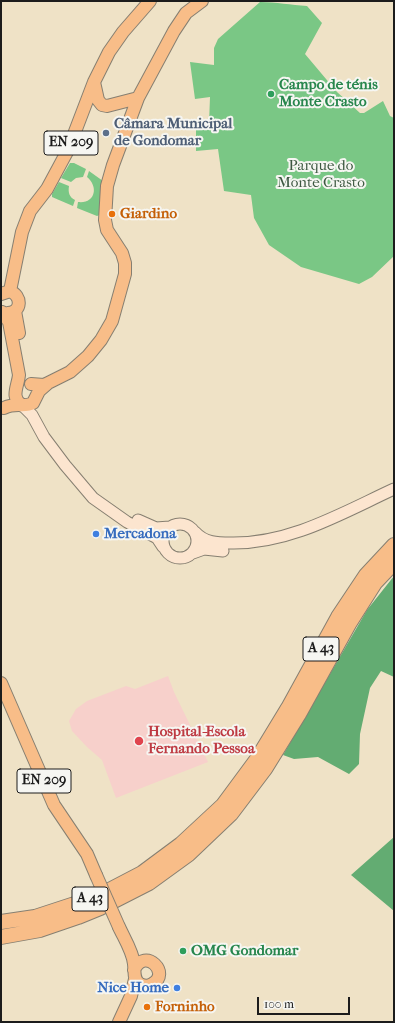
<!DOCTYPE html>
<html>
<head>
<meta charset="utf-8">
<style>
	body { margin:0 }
	#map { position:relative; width:395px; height:1023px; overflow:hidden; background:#efe2c6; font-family:"IM FELL French Canon",serif }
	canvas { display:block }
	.frame { position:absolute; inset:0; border:2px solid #1c1c1c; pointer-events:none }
	.scale { position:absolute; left:257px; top:997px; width:93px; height:18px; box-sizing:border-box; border:2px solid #1c1c1c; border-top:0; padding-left:5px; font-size:12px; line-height:14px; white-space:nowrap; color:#1c1c1c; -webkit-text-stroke:3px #f6f6f2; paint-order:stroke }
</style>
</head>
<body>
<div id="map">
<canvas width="395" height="1023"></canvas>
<div class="frame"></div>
<div class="scale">100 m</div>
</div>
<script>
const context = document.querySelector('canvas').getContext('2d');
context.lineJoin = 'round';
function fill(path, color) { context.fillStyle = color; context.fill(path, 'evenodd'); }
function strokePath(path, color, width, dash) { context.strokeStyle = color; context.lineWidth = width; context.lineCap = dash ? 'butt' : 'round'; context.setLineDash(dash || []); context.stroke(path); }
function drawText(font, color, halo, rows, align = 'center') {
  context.font = font + ' "IM FELL French Canon",serif'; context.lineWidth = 4; context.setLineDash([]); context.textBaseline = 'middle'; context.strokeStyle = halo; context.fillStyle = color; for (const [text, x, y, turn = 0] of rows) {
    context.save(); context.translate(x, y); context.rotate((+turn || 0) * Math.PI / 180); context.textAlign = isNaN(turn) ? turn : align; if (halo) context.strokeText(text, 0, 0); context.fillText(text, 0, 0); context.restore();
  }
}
const built = new Path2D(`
	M 168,676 L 174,692 L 208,762 L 116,798 L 102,760 L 87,747 L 72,731 L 69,721 L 76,709 L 87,701 L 126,686 L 135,689 Z`);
const green = new Path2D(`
	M 260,2 C 276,2 291,5 307,6 L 322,23 L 305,54 L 337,92 L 360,113 L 364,113 L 383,101 L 390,116 L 394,118 L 394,256 L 372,277 L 359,284 L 301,267 L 269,245 L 254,218 L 251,195 L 224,191 L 218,149 L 196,151 L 196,123 L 209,124 L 210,97 L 195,99 L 190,62 L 214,65 L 214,48 L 218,39 Z
	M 70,163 L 74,163 L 86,169 L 83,177 L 76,178 L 71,182 L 61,178 Z
	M 89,171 L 103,181 L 102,214 L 97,216 L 77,208 L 78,202 C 95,204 99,187 87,177 Z
	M 59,182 L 69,186 C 68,192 69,197 75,200 L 73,206 L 52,197 L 52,194 Z`);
const forest = new Path2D(`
	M 394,576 L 394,677 L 381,671 L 370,688 L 360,734 L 359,764 L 349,774 L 318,757 L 294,759 L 283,755 L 367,610 Z
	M 394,837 L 394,911 L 351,875 Z`);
const secondary = new Path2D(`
	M 22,405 L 32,415 L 44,437 L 65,465 L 93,498 L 127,522 L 157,538 L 163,547
	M 138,520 L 156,528 L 170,527
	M163 541a17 17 0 1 1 34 0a17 17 0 1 1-34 0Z
	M 195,532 C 205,543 217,543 231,543 C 290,544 342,513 394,489
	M 193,553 L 204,549 L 223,551`);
const primary = new Path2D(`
	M 94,82 L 98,100 L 102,105 L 107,106 L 138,98
	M 10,291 L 22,232 L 30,211 L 47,189 L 68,150 L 94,82 L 109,52 L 123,32 L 150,1
	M 1,294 L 10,291 C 22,296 22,312 8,313
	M 15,311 L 19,333
	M 2,312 L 9,322 L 19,375 C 18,386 10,398 22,405
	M 31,384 L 44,385 L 70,372 L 88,356 L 101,340 L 112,321 L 125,274 L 125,263 L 122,253 L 107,230 L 105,220 L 107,186 L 113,165 L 138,98 L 174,31 L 186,13 L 202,1
	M 4,408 C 16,402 24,408 33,403 L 39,391 L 47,384
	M 1,683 L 54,805 L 87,854 L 96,875
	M 119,927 C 124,938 133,952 134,964 C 135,972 133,980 140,984 C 144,986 149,986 152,984 C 172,974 145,946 134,970
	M 119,1022 L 131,996 L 135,979`);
const highway = new Path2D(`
	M 1,922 L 35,917 L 96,897 L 142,873 L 181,844 L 223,805 L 257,759 L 288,708 L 338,617 L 366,575 L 394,545
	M 1,937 L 40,930 L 78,917 L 100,908 L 149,883 L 189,854 L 231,814 L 265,769 L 299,714 L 349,624 L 375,583 L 394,563`);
const primaryBridge = new Path2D(`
	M 96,875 L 119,927`);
const markers = [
	[271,94,4,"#2e9e5b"],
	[106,133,4,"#5c6f8a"],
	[112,214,4,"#e8710a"],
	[96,534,4,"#3f7fe0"],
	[139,741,5,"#e0444e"],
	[183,951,4,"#2e9e5b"],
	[177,988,4,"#3f7fe0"],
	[147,1007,4,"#e8710a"]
];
const shields = [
	[71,143,54],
	[321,649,36],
	[44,781,54],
	[90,899,36]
];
const shieldNames = [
	["EN 209",71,143],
	["A 43",321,649],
	["EN 209",44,781],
	["A 43",90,899]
];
const leisureNames = [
	["Campo de ténis",279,85],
	["Monte Crasto",279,102],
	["OMG Gondomar",191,951]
];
const serviceNames = [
	["Câmara Municipal",114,124],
	["de Gondomar",114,141]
];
const parkNames = [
	["Parque do",321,166],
	["Monte Crasto",321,183]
];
const foodNames = [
	["Giardino",120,214],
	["Forninho",155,1007]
];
const shopNames = [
	["Mercadona",104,534],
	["Nice Home",169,988,"right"]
];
const healthNames = [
	["Hospital-Escola",148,732],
	["Fernando Pessoa",148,749]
];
fill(built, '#f7d0cb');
fill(green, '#7ac785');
fill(forest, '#63ac72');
strokePath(secondary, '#867f71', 13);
strokePath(primary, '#867f71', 14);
strokePath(highway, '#867f71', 16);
strokePath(secondary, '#fce5cf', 11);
strokePath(primary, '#f8bd88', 12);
strokePath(highway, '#f8bd88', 14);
strokePath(primaryBridge, '#867f71', 14, []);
strokePath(primaryBridge, '#f8bd88', 12);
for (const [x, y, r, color] of markers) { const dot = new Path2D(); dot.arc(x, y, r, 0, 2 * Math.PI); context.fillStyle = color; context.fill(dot); strokePath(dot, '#f6f6f2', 1.5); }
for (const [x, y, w] of shields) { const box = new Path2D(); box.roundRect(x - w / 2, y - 12, w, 24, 3); context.fillStyle = '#f6f6f2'; context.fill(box); strokePath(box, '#1c1c1c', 1); }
drawText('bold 14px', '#1c1c1c', null, shieldNames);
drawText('bold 15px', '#27864d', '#f6f6f2', leisureNames, 'left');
drawText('bold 15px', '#4e5e75', '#f6f6f2', serviceNames, 'left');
drawText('15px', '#3d5841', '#f6f6f2', parkNames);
drawText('bold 15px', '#c56008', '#f6f6f2', foodNames, 'left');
drawText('bold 15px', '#366cbe', '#f6f6f2', shopNames, 'left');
drawText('bold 15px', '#be3a42', '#f6f6f2', healthNames, 'left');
</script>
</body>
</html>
